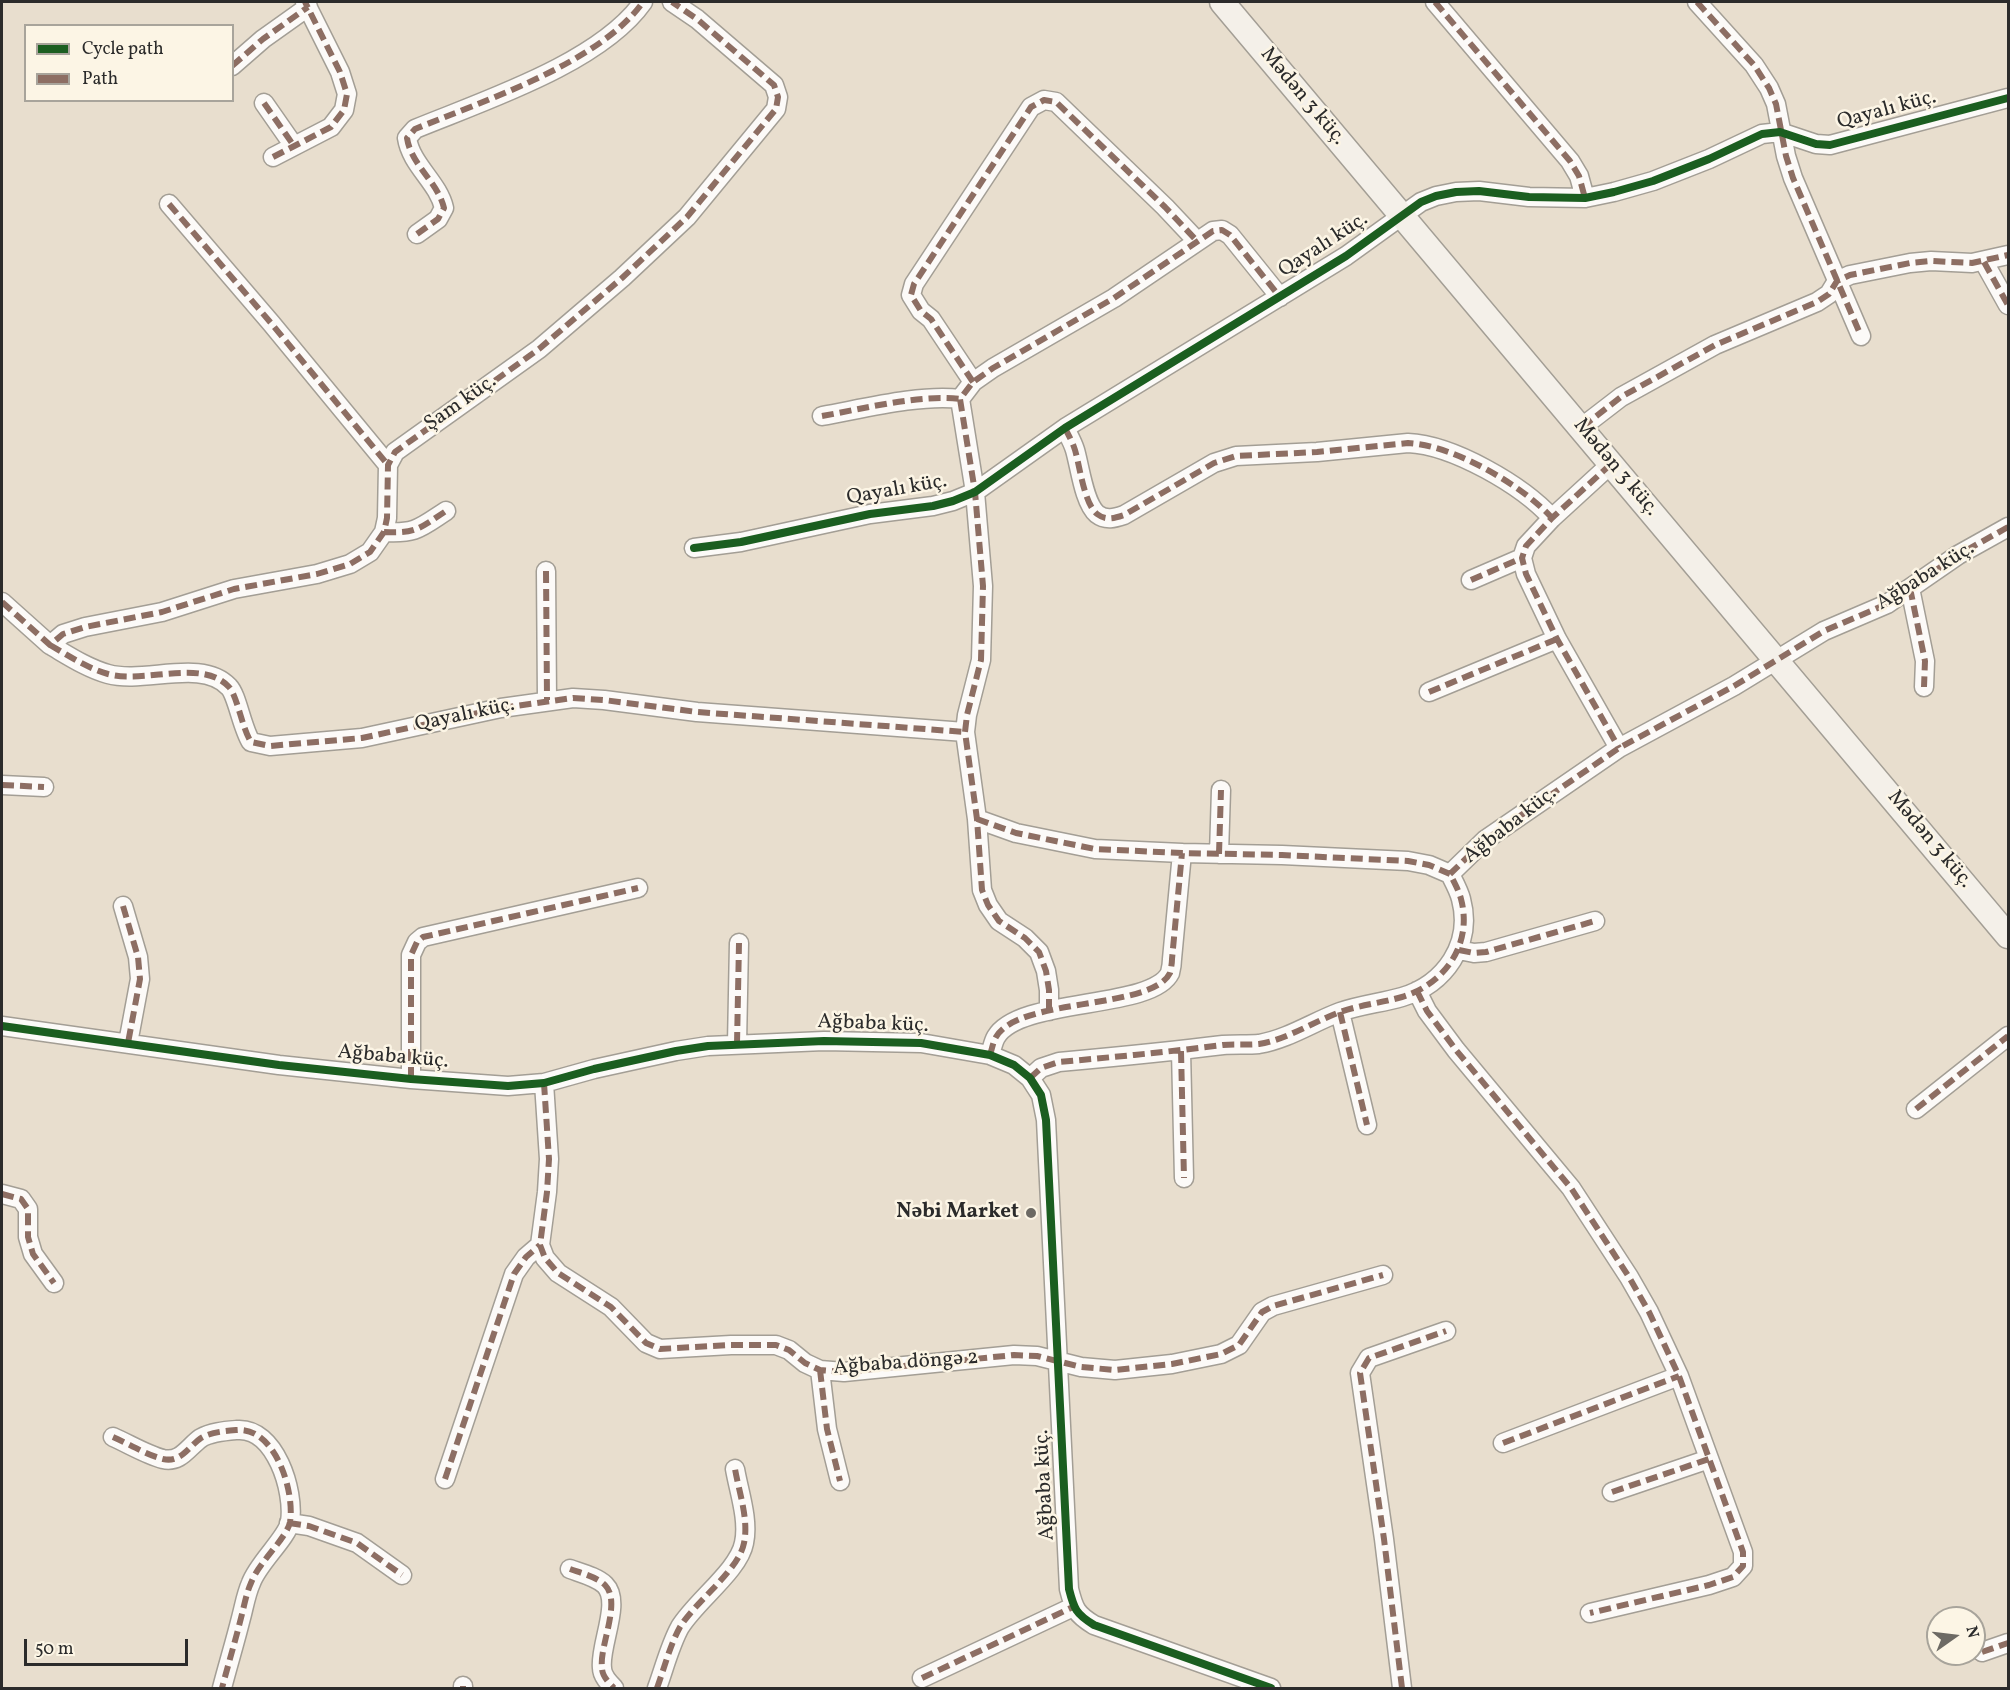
<!DOCTYPE html>
<html>
<head>
<meta charset="utf-8">
<style>
	body { margin:0 }
	#map { position:relative; width:2010px; height:1690px; overflow:hidden; background:#e8dece; font-family:Vollkorn,serif }
	canvas { display:block }
	.frame { position:absolute; inset:0; border:3px solid #2b2b2b; pointer-events:none }
	.legend { position:absolute; left:24px; top:24px; width:210px; height:78px; box-sizing:border-box; background:#fcf5e5; border:2px solid #a8a49b; margin:0; padding:8px 10px; list-style:none; font-size:18px; color:#2b2b2b }
	.legend li { display:flex; align-items:center; gap:12px; height:30px }
	.legend b { width:30px; border:2px solid #a8a49b }
	.north { position:absolute; left:1926px; top:1606px; width:60px; height:60px; box-sizing:border-box; background:#fcf5e5; border:2px solid #a8a49b; border-radius:50%; rotate:76deg; font-size:16px; font-weight:700; line-height:24px; text-align:center; color:#2b2b2b }
	.north::after { content:''; display:block; margin:auto; width:21px; height:27px; background:#6d6a64; clip-path:polygon(50% 0,100% 100%,50% 72%,0 100%) }
	.scale { position:absolute; left:24px; top:1639px; width:164px; height:27px; box-sizing:border-box; border:3px solid #2b2b2b; border-top:0; padding-left:8px; font-size:18px; line-height:21px; white-space:nowrap; color:#2b2b2b; -webkit-text-stroke:4px #fcf5e5; paint-order:stroke }
</style>
</head>
<body>
<div id="map">
<canvas width="2010" height="1690"></canvas>
<div class="frame"></div>
<ul class="legend">
<li><b style="height:8px;background:#1b5e20"></b>Cycle path</li>
<li><b style="height:8px;background:#8d6e63"></b>Path</li>
</ul>
<div class="north">N</div>
<div class="scale">50 m</div>
</div>
<script>
const context = document.querySelector('canvas').getContext('2d');
context.lineJoin = 'round';
function strokePath(path, color, width, dash) { context.strokeStyle = color; context.lineWidth = width; context.lineCap = dash ? 'butt' : 'round'; context.setLineDash(dash || []); context.stroke(path); }
function drawText(font, color, halo, rows, align = 'center') {
  context.font = font + ' Vollkorn,serif'; context.lineWidth = 5; context.setLineDash([]); context.textBaseline = 'middle'; context.strokeStyle = halo; context.fillStyle = color; for (const [text, x, y, turn = 0] of rows) {
    context.save(); context.translate(x, y); context.rotate((+turn || 0) * Math.PI / 180); context.textAlign = isNaN(turn) ? turn : align; if (halo) context.strokeText(text, 0, 0); context.fillText(text, 0, 0); context.restore();
  }
}
const street = new Path2D(`
	M 1435,2 L 1570,161 L 1579,176 L 1585,198
	M 1697,2 L 1754,65 L 1769,88 L 1776,104 L 1786,156 L 1793,178 L 1861,336
	M 232,66 L 263,39 L 308,7
	M 264,103 L 294,146
	M 273,157 L 331,127 L 344,110 L 347,94 L 340,72 L 305,2
	M 169,204 L 271,323 L 388,465
	M 417,234 L 438,219 L 444,208 C 438,182 411,165 407,138 L 415,129 C 483,101 600,63 643,2
	M 1984,262 L 2008,305
	M 973,382 L 931,319 L 921,311 L 911,295 L 914,284 L 1031,107 L 1044,100 L 1056,102 L 1165,207 L 1197,241
	M 822,416 C 862,409 920,394 960,399
	M 1582,427 L 1621,397 L 1715,345 L 1817,302 L 1829,294 L 1837,281 L 1850,275 L 1910,263 L 1931,261 L 1972,263 L 2008,255
	M 1065,428 C 1069,436 1073,443 1075,450 C 1080,467 1084,503 1097,514 C 1106,521 1115,518 1124,515 L 1214,463 L 1236,456 L 1317,452 L 1408,443 C 1453,445 1522,485 1552,518
	M 1611,464 L 1552,518 L 1526,546 L 1522,558 L 1526,574 L 1557,639 L 1619,748
	M 384,532 C 416,534 420,528 446,511
	M 694,548 L 741,542 L 870,514 L 933,506 L 953,501 L 975,492 L 1065,428 L 1346,256 L 1421,202 L 1436,196 L 1456,192 L 1479,191 L 1529,197 L 1585,198 L 1614,192 L 1653,181 L 1709,159 L 1762,134 L 1780,132 L 1816,144 L 1830,145 L 2008,98
	M 546,571 L 547,700
	M 1471,580 L 1522,558
	M 1910,588 L 1925,661 L 1924,687
	M 2,602 L 50,645 L 63,634 L 85,627 L 162,612 L 234,589 L 317,574 L 350,564 L 370,552 L 384,532 L 387,518 L 388,465 L 395,452 L 539,349 L 622,278 L 687,217 L 776,109 L 778,97 L 774,85 L 697,19 L 672,2
	M 50,645 C 69,656 87,668 108,674 C 145,684 202,658 229,687 C 237,695 242,728 251,742 L 270,746 L 362,738 L 501,708 L 573,698 L 604,700 L 697,712 L 965,732
	M 1429,692 L 1557,639
	M 2,785 L 44,787
	M 977,819 L 1016,833 L 1095,849 L 1182,853 L 1282,855 L 1408,861 L 1429,865 L 1450,874
	M 1219,854 L 1221,790
	M 123,906 L 138,957 L 140,979 L 128,1043
	M 1459,950 L 1474,953 L 1486,952 L 1595,921
	M 1417,991 L 1427,1011 L 1456,1050 L 1571,1188 L 1629,1277 L 1649,1312 L 1679,1376 L 1743,1552 L 1743,1566 L 1733,1577 L 1709,1585 L 1590,1613
	M 1049,1011 L 1049,990 L 1046,971 L 1039,952 L 1025,938 L 999,921 L 988,905 L 982,890 L 977,819 L 965,732 L 967,715 L 981,660 L 983,586 L 975,492 L 960,399 L 973,382 L 993,368 L 1114,298 L 1213,231 L 1222,230 L 1230,235 L 1280,297
	M 1340,1012 L 1367,1125
	M 2,1026 L 279,1065 L 411,1079 L 508,1086 L 544,1083 L 594,1069 L 676,1051 L 708,1046 L 824,1041 L 921,1043 L 990,1055 L 1014,1065 L 1030,1078 L 1041,1095 L 1046,1120 L 1069,1589 C 1074,1609 1076,1614 1094,1625 L 1271,1688
	M 737,1044 L 739,943
	M 1181,1051 L 1184,1178
	M 990,1055 C 992,1049 993,1042 996,1037 C 1019,997 1152,1010 1170,973 C 1171,969 1172,963 1172,959 L 1182,853
	M 1030,1078 L 1041,1068 L 1059,1062 C 1114,1057 1168,1052 1223,1045 C 1235,1044 1247,1045 1259,1044 C 1288,1039 1313,1022 1340,1012 C 1360,1005 1381,1003 1402,997 C 1445,984 1473,944 1461,899 C 1459,891 1454,882 1450,874 L 1485,840 L 1619,748 L 1734,686 L 1824,631 L 1887,604 L 1958,555 L 2008,527
	M 411,1079 L 411,955 L 417,942 L 423,937 L 638,888
	M 544,1083 L 549,1159 L 547,1192 L 540,1245 L 545,1258 L 558,1273 L 611,1307 L 646,1343 L 660,1349 L 731,1345 L 776,1345 L 789,1350 L 805,1363 L 820,1370 L 844,1372 L 1014,1355 L 1037,1356 L 1081,1367 L 1115,1370 L 1172,1364 L 1221,1354 L 1239,1345 L 1262,1312 L 1273,1306 L 1383,1275
	M 1916,1109 L 2008,1036
	M 2,1194 L 21,1199 L 28,1209 L 28,1237 L 33,1254 L 54,1283
	M 820,1370 L 827,1429 L 840,1481
	M 113,1437 C 129,1444 147,1455 163,1459 C 181,1463 188,1447 201,1438 C 211,1432 225,1431 237,1430 C 275,1427 295,1491 290,1522 C 287,1538 258,1563 251,1583 C 246,1594 244,1607 241,1618 C 235,1642 228,1665 222,1688
	M 1503,1443 L 1679,1376
	M 445,1479 L 514,1274 L 526,1257 L 540,1245
	M 1612,1492 L 1709,1459
	M 289,1523 L 309,1526 L 357,1543 L 402,1575
	M 570,1569 C 581,1573 597,1577 605,1585 C 622,1602 599,1646 602,1668 C 602,1676 609,1683 614,1688
	M 1982,1652 L 2008,1643
	M 922,1678 L 1073,1607
	M 463,1688 L 463,1686
	M 657,1688 C 664,1669 670,1645 680,1627 C 696,1601 739,1570 744,1543 C 749,1520 739,1492 735,1469
	M 1402,1688 L 1384,1539 L 1360,1373 L 1369,1358 L 1446,1331`);
const secondary = new Path2D(`
	M 1222,2 L 2008,936`);
const quiet = new Path2D(`
	M 1435,2 L 1570,161 L 1579,176 L 1585,198
	M 1697,2 L 1754,65 L 1769,88 L 1776,104 L 1786,156 L 1793,178 L 1861,336
	M 232,66 L 263,39 L 308,7
	M 264,103 L 294,146
	M 273,157 L 331,127 L 344,110 L 347,94 L 340,72 L 305,2
	M 169,204 L 271,323 L 388,465
	M 417,234 L 438,219 L 444,208 C 438,182 411,165 407,138 L 415,129 C 483,101 600,63 643,2
	M 1984,262 L 2008,305
	M 973,382 L 931,319 L 921,311 L 911,295 L 914,284 L 1031,107 L 1044,100 L 1056,102 L 1165,207 L 1197,241
	M 822,416 C 862,409 920,394 960,399
	M 1582,427 L 1621,397 L 1715,345 L 1817,302 L 1829,294 L 1837,281 L 1850,275 L 1910,263 L 1931,261 L 1972,263 L 2008,255
	M 1065,428 C 1069,436 1073,443 1075,450 C 1080,467 1084,503 1097,514 C 1106,521 1115,518 1124,515 L 1214,463 L 1236,456 L 1317,452 L 1408,443 C 1453,445 1522,485 1552,518
	M 1611,464 L 1552,518 L 1526,546 L 1522,558 L 1526,574 L 1557,639 L 1619,748
	M 384,532 C 416,534 420,528 446,511
	M 546,571 L 547,700
	M 1471,580 L 1522,558
	M 1910,588 L 1925,661 L 1924,687
	M 2,602 L 50,645 L 63,634 L 85,627 L 162,612 L 234,589 L 317,574 L 350,564 L 370,552 L 384,532 L 387,518 L 388,465 L 395,452 L 539,349 L 622,278 L 687,217 L 776,109 L 778,97 L 774,85 L 697,19 L 672,2
	M 50,645 C 69,656 87,668 108,674 C 145,684 202,658 229,687 C 237,695 242,728 251,742 L 270,746 L 362,738 L 501,708 L 573,698 L 604,700 L 697,712 L 965,732
	M 1429,692 L 1557,639
	M 2,785 L 44,787
	M 977,819 L 1016,833 L 1095,849 L 1182,853 L 1282,855 L 1408,861 L 1429,865 L 1450,874
	M 1219,854 L 1221,790
	M 123,906 L 138,957 L 140,979 L 128,1043
	M 1459,950 L 1474,953 L 1486,952 L 1595,921
	M 1417,991 L 1427,1011 L 1456,1050 L 1571,1188 L 1629,1277 L 1649,1312 L 1679,1376 L 1743,1552 L 1743,1566 L 1733,1577 L 1709,1585 L 1590,1613
	M 1049,1011 L 1049,990 L 1046,971 L 1039,952 L 1025,938 L 999,921 L 988,905 L 982,890 L 977,819 L 965,732 L 967,715 L 981,660 L 983,586 L 975,492 L 960,399 L 973,382 L 993,368 L 1114,298 L 1213,231 L 1222,230 L 1230,235 L 1280,297
	M 1340,1012 L 1367,1125
	M 737,1044 L 739,943
	M 1181,1051 L 1184,1178
	M 990,1055 C 992,1049 993,1042 996,1037 C 1019,997 1152,1010 1170,973 C 1171,969 1172,963 1172,959 L 1182,853
	M 1030,1078 L 1041,1068 L 1059,1062 C 1114,1057 1168,1052 1223,1045 C 1235,1044 1247,1045 1259,1044 C 1288,1039 1313,1022 1340,1012 C 1360,1005 1381,1003 1402,997 C 1445,984 1473,944 1461,899 C 1459,891 1454,882 1450,874 L 1485,840 L 1619,748 L 1734,686 L 1824,631 L 1887,604 L 1958,555 L 2008,527
	M 411,1079 L 411,955 L 417,942 L 423,937 L 638,888
	M 544,1083 L 549,1159 L 547,1192 L 540,1245 L 545,1258 L 558,1273 L 611,1307 L 646,1343 L 660,1349 L 731,1345 L 776,1345 L 789,1350 L 805,1363 L 820,1370 L 844,1372 L 1014,1355 L 1037,1356 L 1081,1367 L 1115,1370 L 1172,1364 L 1221,1354 L 1239,1345 L 1262,1312 L 1273,1306 L 1383,1275
	M 1916,1109 L 2008,1036
	M 2,1194 L 21,1199 L 28,1209 L 28,1237 L 33,1254 L 54,1283
	M 820,1370 L 827,1429 L 840,1481
	M 113,1437 C 129,1444 147,1455 163,1459 C 181,1463 188,1447 201,1438 C 211,1432 225,1431 237,1430 C 275,1427 295,1491 290,1522 C 287,1538 258,1563 251,1583 C 246,1594 244,1607 241,1618 C 235,1642 228,1665 222,1688
	M 1503,1443 L 1679,1376
	M 445,1479 L 514,1274 L 526,1257 L 540,1245
	M 1612,1492 L 1709,1459
	M 289,1523 L 309,1526 L 357,1543 L 402,1575
	M 570,1569 C 581,1573 597,1577 605,1585 C 622,1602 599,1646 602,1668 C 602,1676 609,1683 614,1688
	M 1982,1652 L 2008,1643
	M 922,1678 L 1073,1607
	M 463,1688 L 463,1686
	M 657,1688 C 664,1669 670,1645 680,1627 C 696,1601 739,1570 744,1543 C 749,1520 739,1492 735,1469
	M 1402,1688 L 1384,1539 L 1360,1373 L 1369,1358 L 1446,1331`);
const cycleway = new Path2D(`
	M 694,548 L 741,542 L 870,514 L 933,506 L 953,501 L 975,492 L 1065,428 L 1346,256 L 1421,202 L 1436,196 L 1456,192 L 1479,191 L 1529,197 L 1585,198 L 1614,192 L 1653,181 L 1709,159 L 1762,134 L 1780,132 L 1816,144 L 1830,145 L 2008,98
	M 2,1026 L 279,1065 L 411,1079 L 508,1086 L 544,1083 L 594,1069 L 676,1051 L 708,1046 L 824,1041 L 921,1043 L 990,1055 L 1014,1065 L 1030,1078 L 1041,1095 L 1046,1120 L 1069,1589 C 1074,1609 1076,1614 1094,1625 L 1271,1688`);
const markers = [
	[1031,1213,6,"#6d6a64"]
];
const streetNames = [
	["Mədən 3 küç.",1302,97,50],
	["Qayalı küç.",1887,111,-15],
	["Qayalı küç.",1324,246,-33],
	["Şam küç.",461,404,-35],
	["Mədən 3 küç.",1615,468,50],
	["Qayalı küç.",897,491,-10],
	["Ağbaba küç.",1926,577,-32],
	["Qayalı küç.",465,716,-12],
	["Ağbaba küç.",1511,826,-38],
	["Mədən 3 küç.",1929,840,50],
	["Ağbaba küç.",873,1025,2],
	["Ağbaba küç.",393,1058,5],
	["Ağbaba döngə 2",906,1364,-4],
	["Ağbaba küç.",1046,1485,-93]
];
const poiNames = [
	["Nəbi Market",1019,1213]
];
strokePath(street, '#a39e95', 21);
strokePath(secondary, '#a39e95', 27);
strokePath(street, '#fcfaf8', 18);
strokePath(secondary, '#f4f0e9', 24);
strokePath(quiet, '#8d6e63', 6, [12, 6]);
strokePath(cycleway, '#1b5e20', 8);
for (const [x, y, r, color] of markers) { const dot = new Path2D(); dot.arc(x, y, r, 0, 2 * Math.PI); context.fillStyle = color; context.fill(dot); strokePath(dot, '#fcf5e5', 2); }
drawText('21px', '#2b2b2b', '#fcf5e5', streetNames);
drawText('bold 21px', '#2b2b2b', '#fcf5e5', poiNames, 'right');
</script>
</body>
</html>
